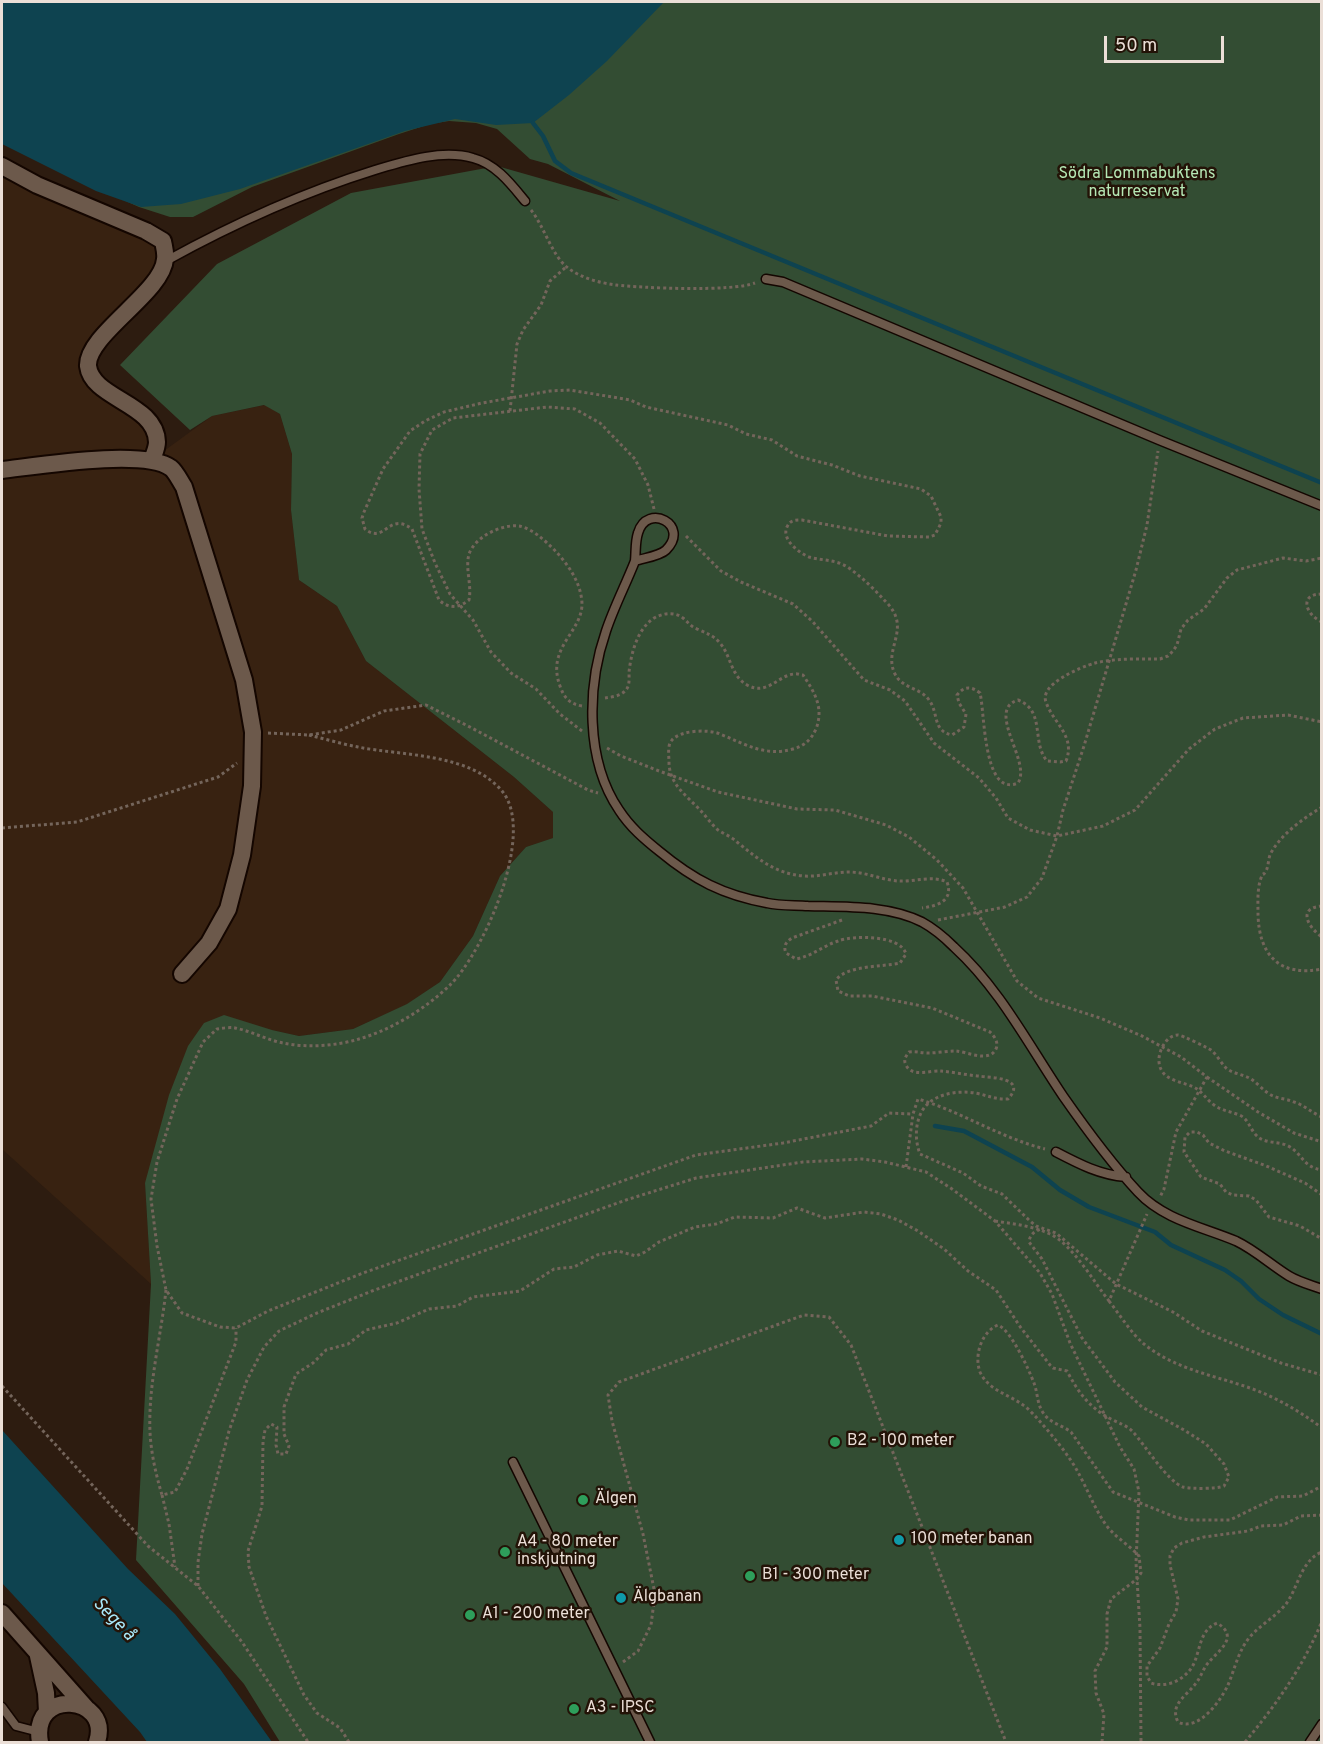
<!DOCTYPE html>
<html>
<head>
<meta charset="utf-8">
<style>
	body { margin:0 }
	#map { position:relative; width:1323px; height:1744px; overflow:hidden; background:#2d1c10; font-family:Overpass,sans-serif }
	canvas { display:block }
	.frame { position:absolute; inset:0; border:3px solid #ebdfd7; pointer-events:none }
	.scale { position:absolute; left:1104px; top:36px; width:120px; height:27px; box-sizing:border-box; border:3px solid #ebdfd7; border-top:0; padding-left:8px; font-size:18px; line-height:21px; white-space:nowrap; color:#ebdfd7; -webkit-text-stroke:4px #231307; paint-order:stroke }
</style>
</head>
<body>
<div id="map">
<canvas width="1323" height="1744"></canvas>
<div class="frame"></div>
<div class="scale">50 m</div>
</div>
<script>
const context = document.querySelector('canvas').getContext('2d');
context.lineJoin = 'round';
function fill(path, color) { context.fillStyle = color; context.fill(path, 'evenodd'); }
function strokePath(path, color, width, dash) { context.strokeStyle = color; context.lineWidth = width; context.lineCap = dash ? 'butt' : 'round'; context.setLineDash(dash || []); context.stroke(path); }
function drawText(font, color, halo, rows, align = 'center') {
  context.font = font + ' Overpass,sans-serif'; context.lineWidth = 5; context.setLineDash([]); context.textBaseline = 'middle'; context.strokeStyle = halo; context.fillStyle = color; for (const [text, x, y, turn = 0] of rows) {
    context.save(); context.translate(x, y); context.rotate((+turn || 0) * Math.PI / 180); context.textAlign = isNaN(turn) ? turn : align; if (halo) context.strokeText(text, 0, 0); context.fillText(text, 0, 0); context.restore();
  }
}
const built = new Path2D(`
	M 2,166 L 146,231 L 166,261 L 88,367 L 155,430 L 153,459 L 212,416 L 265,405 L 280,414 L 292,454 L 291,510 L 299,580 L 337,606 L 366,661 L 514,777 L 553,812 L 554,838 L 526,847 L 500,876 L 473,936 L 440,982 L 406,1005 L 353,1029 L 299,1036 L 272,1030 L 145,1183 L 151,1284 L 2,1149 Z`);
const green = new Path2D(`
	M 2,2 L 1321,2 L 1321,1742 L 280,1742 L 244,1684 L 136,1560 L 151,1284 L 145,1183 L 169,1095 L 188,1046 L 204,1023 L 224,1015 L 272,1030 L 299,1036 L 353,1029 L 407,1004 L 440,982 L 473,936 L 500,876 L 526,847 L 553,838 L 553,812 L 514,777 L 366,661 L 337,606 L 299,580 L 291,510 L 292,454 L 280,414 L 264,405 L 212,416 L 190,430 L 120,365 L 217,264 L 351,193 L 497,166 L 620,201 L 548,164 L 530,159 L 497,129 L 476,123 L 449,121 L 430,124 L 399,134 L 252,187 L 193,217 L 170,217 L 139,207 L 52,168 Z`);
const water = new Path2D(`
	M 2,2 L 664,2 L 607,61 L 569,95 L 533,123 L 496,125 L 455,119 L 405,131 L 240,189 L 181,204 L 141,207 L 96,191 L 2,144 Z
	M 2,1430 L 128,1569 L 175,1614 L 220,1669 L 272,1742 L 147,1742 L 140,1732 L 2,1583 Z`);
const stream = new Path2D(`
	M 533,123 L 543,136 L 555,161 L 571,173 L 1322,483
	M 935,1126 L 964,1131 L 1032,1167 L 1060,1190 L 1089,1207 L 1155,1232 L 1171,1245 L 1225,1270 L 1241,1281 L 1259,1299 L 1283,1315 L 1322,1334`);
const path = new Path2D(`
	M 531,210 C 544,226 552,256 568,268 C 581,278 600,283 616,285 C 642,288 732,292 755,283
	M 510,411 L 517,344 L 523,330 L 541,305 L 550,281 L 566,267
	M 686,536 L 721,571 L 741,582 L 793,604 L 813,622 L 864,680 L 890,690 L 905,701 L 934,743 L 979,778 L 996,798 L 1008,818 L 1030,830 L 1057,836 L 1103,826 L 1135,810 L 1189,749 L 1215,729 L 1243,718 L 1288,715 L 1322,722
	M 1322,594 C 1298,594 1306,615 1322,622
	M 605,698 C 612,697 621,696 626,690 C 630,685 629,678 629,672 C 631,655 636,634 649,622 C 657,614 673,610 683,618 C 688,622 691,627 697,629 C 706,633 713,635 720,643 C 731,656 731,676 747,685 C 767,696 777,676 794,674 C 797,673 800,675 803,675 C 815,693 824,708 816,729 C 811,740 804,746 793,749 C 765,757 745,744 720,734 C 708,729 681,730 672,740 C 667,745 669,756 669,762 C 669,784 686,795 700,810 C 706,816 711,824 718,830 C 724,834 732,837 737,842 C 758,859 776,874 804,876 C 819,877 834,872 849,872 C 866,872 882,880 898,881 C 914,882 933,875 947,882 C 954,901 937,906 922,908
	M 582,706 C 570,704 564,698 560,686 C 546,648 581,633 582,605 C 582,578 559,552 539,536 C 534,532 525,527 519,526 C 501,524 475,537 469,554 C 465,569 472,585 469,600 C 459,608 449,609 439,600 L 412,529 C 388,511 385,545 365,529 L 362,518 L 364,512 L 383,469 L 410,431 L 425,421 L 444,412 L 482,403 L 550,391 L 570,390 L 630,400 L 646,407 L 728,425 L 746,434 L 772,440 L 797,456 L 832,465 L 860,476 L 921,489 L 931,496 L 941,517 L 941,523 L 935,535 L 929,537 L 888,536 L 802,520 C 795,520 790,520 787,527 C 781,539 799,553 809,557 C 823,561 836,559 849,568 C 863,578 875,590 886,602 C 912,628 884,647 894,672 C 901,689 920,687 929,700 C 939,713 932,731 952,735 L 964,727 L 966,714 L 959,703 L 957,695 C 964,686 971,686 980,693 C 985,713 983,798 1018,783 C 1032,762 985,710 1018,700 C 1046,711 1031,742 1047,761 L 1060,762 L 1066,761 C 1076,736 1053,723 1046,702 C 1039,684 1081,667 1095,663 C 1116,658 1139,659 1160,659 L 1168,656 L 1173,651 L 1177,645 L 1181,629 L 1188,620 L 1204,609 L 1227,578 L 1237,570 L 1283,558 L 1306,561 L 1322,558
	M 582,731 L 560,714 L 536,689 L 511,673 L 491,652 L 473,620 L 450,594 L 435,563 L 422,529 L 419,489 L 420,454 L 432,430 L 453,418 L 547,407 L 575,409 L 600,423 L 635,459 L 648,485 L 654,509
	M 268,733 L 309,735 L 341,730 L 384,711 L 426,705 L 468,726 L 588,790 L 598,793
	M 309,735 C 325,739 342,744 358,747 C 403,756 470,753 502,791 C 537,833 483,954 449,986 C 425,1009 391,1030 359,1039 C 336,1046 307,1048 283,1043 C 267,1040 251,1031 235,1028 C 230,1027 223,1028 217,1029 L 203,1042 L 177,1099 L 157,1162 L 151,1199 L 157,1246 L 166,1290 L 182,1313 L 220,1327 L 236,1328 L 268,1311 L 363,1273 L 696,1155 L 783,1143 L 871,1126 L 889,1113 L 913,1114
	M 607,748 L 621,756 L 659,771 L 718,792 L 797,809 L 835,810 L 886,825 L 909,837 L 937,860 L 963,888 L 1017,981 L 1038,998 L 1100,1018 L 1142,1036 L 1181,1057 L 1207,1077 L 1176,1132 L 1164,1189 L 1160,1197
	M 1322,807 C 1304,818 1281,834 1271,853 C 1268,858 1269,865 1266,871 C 1262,878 1264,870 1261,878 C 1257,889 1258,903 1258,914 C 1259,956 1280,977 1322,969
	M 2,828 L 77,822 L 218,777 L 237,763
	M 1322,906 C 1296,908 1309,928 1322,937
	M 842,920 L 792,938 C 786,942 783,946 786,953 L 796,959 C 812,956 823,946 838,941 C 854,935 901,935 906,954 L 900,963 C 883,967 847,965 836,980 L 838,991 L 849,996 L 872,996 L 932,1008 L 990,1032 C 994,1036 999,1042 996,1049 C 989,1063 968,1052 956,1051 C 947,1051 937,1053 928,1053 C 921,1053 916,1051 909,1052 C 906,1056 903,1060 906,1065 C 912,1078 931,1070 941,1071 C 953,1072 966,1075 979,1076 C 990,1078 1028,1077 1008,1099 C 996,1100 987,1095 975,1093 C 957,1090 930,1094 921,1113 C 915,1125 915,1141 920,1154 L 963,1173 L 981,1186 L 1002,1194 L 1030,1221 L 1036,1226 L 1056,1233 L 1116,1284 L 1173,1312 L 1202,1331 L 1281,1363 L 1322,1375
	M 938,920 L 1005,907 L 1027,897 L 1042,878 L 1057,836 L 1063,810 L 1084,746 L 1136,570 L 1147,525 L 1158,451
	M 1207,1077 L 1258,1112 L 1294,1133 L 1322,1142
	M 1322,1117 C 1312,1113 1304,1105 1294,1102 C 1285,1098 1276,1099 1268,1093 C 1262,1089 1257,1083 1251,1079 C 1243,1074 1233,1074 1226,1068 C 1221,1063 1217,1055 1211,1050 C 1208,1048 1182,1035 1178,1035 C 1166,1035 1158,1052 1159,1062 C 1161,1083 1186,1081 1197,1089 C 1204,1094 1208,1101 1214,1105 C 1222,1111 1230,1111 1239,1115 C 1248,1118 1250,1129 1256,1135 C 1265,1145 1279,1140 1290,1147 C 1303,1155 1303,1167 1322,1170
	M 906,1167 L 913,1114 L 918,1099 C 962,1112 1001,1138 1045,1149
	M 1322,1195 L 1305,1183 L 1264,1165 L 1225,1151 L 1209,1143 L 1203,1135 L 1197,1132 L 1190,1132 L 1185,1137 L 1184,1152 L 1201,1177 L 1220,1184 L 1226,1192 L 1233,1195 L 1249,1196 L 1256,1200 L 1269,1217 L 1300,1226 L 1322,1239
	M 995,1221 C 1014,1224 1033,1226 1050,1234 C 1072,1244 1094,1282 1109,1301 L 1147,1214
	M 166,1290 C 161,1337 148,1385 150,1432 C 151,1453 156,1475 162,1495 L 175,1492 L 187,1469 L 236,1342 L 236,1328
	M 1109,1301 C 1120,1315 1131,1333 1144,1344 C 1172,1367 1207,1374 1241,1385 C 1270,1394 1297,1409 1322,1428
	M 2,1386 L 148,1546 L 198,1586 L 242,1642 L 308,1742
	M 162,1495 L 169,1524 L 175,1567
	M 1322,1515 L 1301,1516 L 1283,1525 L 1261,1526 L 1248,1531 L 1204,1537 L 1182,1543 L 1174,1548 L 1170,1556 L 1170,1565 L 1178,1599 L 1176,1612 L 1169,1624 L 1160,1648 L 1147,1666 L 1147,1676 L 1151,1683 C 1166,1688 1183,1681 1192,1667 C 1201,1652 1198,1631 1217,1623 C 1240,1637 1219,1650 1208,1663 C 1203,1669 1201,1677 1196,1683 C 1187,1696 1169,1704 1178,1722 C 1198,1732 1220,1702 1228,1685 C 1234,1671 1237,1656 1246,1642 C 1256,1627 1275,1618 1286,1604 C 1298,1588 1301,1560 1322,1552
	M 198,1586 L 198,1562 L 202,1534 L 229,1431 L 247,1380 L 264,1347 L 279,1331 L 317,1313 L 372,1291 L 626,1200 L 696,1178 L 803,1162 L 862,1159 L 885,1162 L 926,1172 L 952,1189 L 995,1221 L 1040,1273 L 1052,1294 L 1070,1343 L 1120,1447 L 1134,1469 L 1139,1492 L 1136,1563 L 1140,1628 L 1141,1742
	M 623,1662 L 638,1651 L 651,1625 L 655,1594 L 643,1534 L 612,1421 L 608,1395 L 619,1382 L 804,1315 L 829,1317 L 851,1345 L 1006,1742
	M 349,1742 L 340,1728 L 317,1713 L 304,1695 L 266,1616 L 249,1567 L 248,1551 L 262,1506 L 263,1442 L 265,1430 L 271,1424 L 277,1427 L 276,1445 L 278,1454 L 286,1454 L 289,1446 L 284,1434 L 284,1407 L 296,1374 L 313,1363 L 326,1350 L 348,1344 L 366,1330 L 397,1323 L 429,1309 L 457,1306 L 473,1297 L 520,1291 L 554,1269 L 574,1267 L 597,1255 L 618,1251 L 636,1256 L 645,1252 L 659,1242 L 695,1227 L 716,1224 L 735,1217 L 773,1218 L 797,1208 L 825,1218 L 864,1212 L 881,1214 L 898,1220 L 918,1231 L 944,1249 L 968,1271 L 996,1290 L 1021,1328 L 1050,1365 L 1053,1368 L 1067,1371 C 1078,1392 1089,1407 1109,1418 C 1118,1423 1127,1425 1133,1432 C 1145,1445 1167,1481 1183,1487 C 1191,1489 1217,1489 1224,1486 L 1229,1477 L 1224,1464 L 1206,1444 L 1184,1430 L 1142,1407 L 1115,1382 L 1082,1338 L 1042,1259 L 1029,1242 C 1030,1233 1036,1231 1043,1228
	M 1102,1742 L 1104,1714 L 1096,1693 L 1095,1671 L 1107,1647 L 1107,1614 L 1111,1599 L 1137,1579 L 1141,1573 L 1139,1556 C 1129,1545 1115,1537 1106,1525 C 1095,1509 1089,1493 1080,1476 C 1070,1456 1052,1435 1036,1417 C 1032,1413 1028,1408 1023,1405 C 1008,1394 988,1390 980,1372 C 974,1356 981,1332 998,1325 C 1011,1330 1029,1370 1034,1383 C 1038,1394 1037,1405 1044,1414 C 1050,1423 1062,1425 1071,1432 L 1113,1492 L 1175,1517 L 1189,1520 L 1230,1520 L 1277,1497 L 1303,1496 L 1322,1486
	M 1245,1742 C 1276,1705 1303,1667 1322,1621`);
const service = new Path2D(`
	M 166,261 C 233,224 301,193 375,170 C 405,161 442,149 473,158 C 496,164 511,184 525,201
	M 766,279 L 783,282 L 1159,440 L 1322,506
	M 635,561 C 636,552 635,542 638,533 C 647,502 691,525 666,550 C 660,556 644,558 635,561 C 626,584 614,607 606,631 C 587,686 585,760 619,810 C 630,827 644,839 659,851 C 694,880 723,895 767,903 C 780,906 795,905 808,906 C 845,907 888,905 922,922 C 933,928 945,938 954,947 C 1000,989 1028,1044 1063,1096 C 1086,1129 1111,1163 1138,1192 C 1164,1220 1203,1227 1236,1241 C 1255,1250 1271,1265 1289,1276 C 1299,1282 1311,1285 1322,1289
	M 1056,1152 C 1079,1164 1100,1175 1126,1177
	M 513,1462 L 650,1742
	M 2,1707 L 16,1726 L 39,1732
	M 1310,1742 L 1322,1724`);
const minor = new Path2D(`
	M 2,166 L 37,185 L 146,231 L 163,241 C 164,247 166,253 165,259 C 163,292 86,335 88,366 C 92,399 156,403 157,442 C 157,448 154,454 152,460
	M 2,470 C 37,466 144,448 171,468 C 176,472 180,481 184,487 L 244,680 L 253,732 L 252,786 L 242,855 L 228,909 L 209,943 L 182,974
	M 2,1613 L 88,1710
	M 38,1656 L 46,1693 L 47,1712
	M 40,1742 C 30,1687 112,1695 97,1742`);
const markers = [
	[835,1442,6,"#2e9e5b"],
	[583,1500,6,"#2e9e5b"],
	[899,1540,6,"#0f9aa8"],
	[505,1552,6,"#2e9e5b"],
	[750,1576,6,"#2e9e5b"],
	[621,1598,6,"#0f9aa8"],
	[470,1615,6,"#2e9e5b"],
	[574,1709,6,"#2e9e5b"]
];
const parkNames = [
	["Södra Lommabuktens",1137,175],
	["naturreservat",1137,193]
];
const poiNames = [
	["B2 - 100 meter",847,1442],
	["Älgen",595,1500],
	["100 meter banan",911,1540],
	["A4 - 80 meter",517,1543],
	["inskjutning",517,1561],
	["B1 - 300 meter",762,1576],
	["Älgbanan",633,1598],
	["A1 - 200 meter",482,1615],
	["A3 - IPSC",586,1709]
];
const waterNames = [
	["Sege å",113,1620,46]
];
fill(built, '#382211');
fill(green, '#334d33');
fill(water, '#0e4350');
strokePath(stream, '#0e4350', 4.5);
strokePath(service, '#140600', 11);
strokePath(minor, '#140600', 20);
strokePath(path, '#74655b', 3, [3, 3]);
strokePath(service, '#6c594b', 8);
strokePath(minor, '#6c594b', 16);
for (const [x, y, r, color] of markers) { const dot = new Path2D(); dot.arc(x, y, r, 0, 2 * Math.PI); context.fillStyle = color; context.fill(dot); strokePath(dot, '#231307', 2); }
drawText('16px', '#b6e8b5', '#231307', parkNames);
drawText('16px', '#ebdfd7', '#231307', poiNames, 'left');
drawText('italic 18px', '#a9eafc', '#231307', waterNames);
</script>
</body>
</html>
